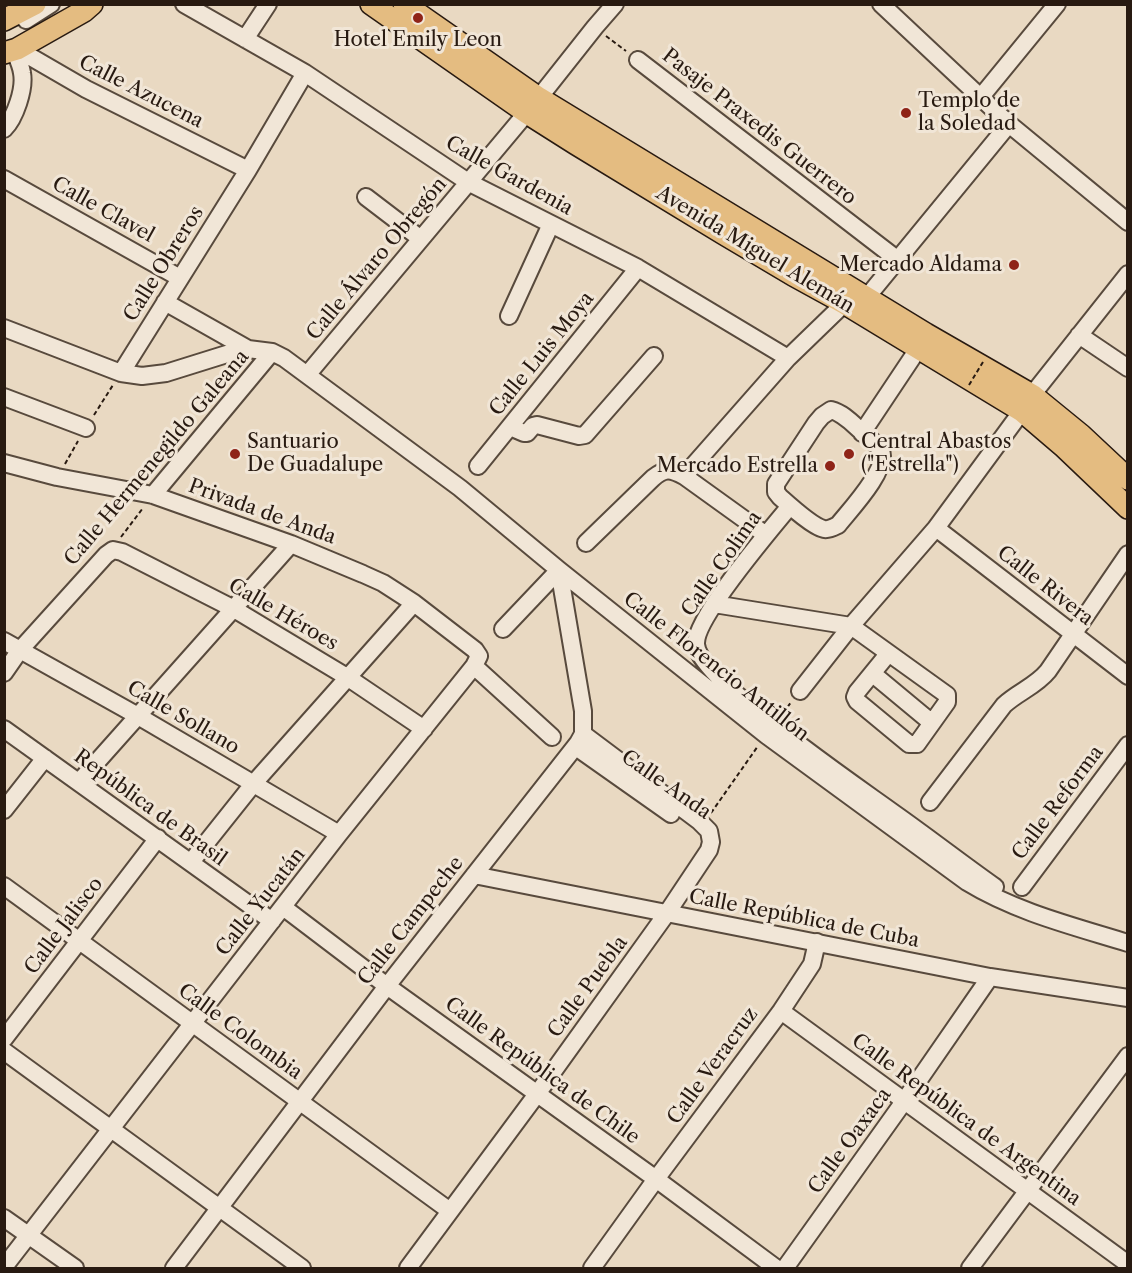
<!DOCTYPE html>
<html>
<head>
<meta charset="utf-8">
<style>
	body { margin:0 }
	#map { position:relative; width:1132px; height:1273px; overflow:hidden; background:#e9d9c2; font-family:"Libre Caslon Text",serif }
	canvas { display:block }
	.frame { position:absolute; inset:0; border:6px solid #281a11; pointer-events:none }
</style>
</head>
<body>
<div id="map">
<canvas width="1132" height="1273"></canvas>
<div class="frame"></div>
</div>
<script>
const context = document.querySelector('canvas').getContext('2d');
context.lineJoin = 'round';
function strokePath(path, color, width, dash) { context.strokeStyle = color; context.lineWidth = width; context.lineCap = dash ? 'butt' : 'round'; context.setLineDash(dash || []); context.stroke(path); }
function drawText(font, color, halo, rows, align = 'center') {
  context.font = font + ' "Libre Caslon Text",serif'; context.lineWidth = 6; context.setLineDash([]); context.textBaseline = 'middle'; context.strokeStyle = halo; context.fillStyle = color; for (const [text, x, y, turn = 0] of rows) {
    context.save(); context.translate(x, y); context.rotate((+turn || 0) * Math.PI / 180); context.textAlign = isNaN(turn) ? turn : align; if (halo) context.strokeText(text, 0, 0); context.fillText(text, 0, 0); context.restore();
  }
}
const path = new Path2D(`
	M 606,36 L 626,51
	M 94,415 L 113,385
	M 65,464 L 78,441
	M 121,537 L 143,508
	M 783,713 L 792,701
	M 711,813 L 758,746`);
const minor = new Path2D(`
	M 184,4 L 305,73 L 468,182 L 638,268 L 788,358
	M 881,4 L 1009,124 L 1128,222
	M 26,20 L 51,4
	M 245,39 L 268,4
	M 17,49 L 86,89 L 248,170
	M 638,60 L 898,260
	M 980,98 L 1057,4
	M 4,129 C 15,118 25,89 22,73 C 21,65 17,57 14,50
	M 4,179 L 180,278
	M 366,197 L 421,239
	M 867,297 L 1009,124
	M 165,302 L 248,349
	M 509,316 L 551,224
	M 4,328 L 121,373 L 142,376 L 166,373 L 230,353 L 248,349 L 272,352 L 284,358 L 460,488 L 559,570 L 766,735 L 967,882 C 1016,912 1073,926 1128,943
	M 1079,335 L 1128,368
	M 121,373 L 248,170 L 305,73
	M 307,375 L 534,104 L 595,27 L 615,4
	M 4,397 L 86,428
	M 831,410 C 843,413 852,423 861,431 C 867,437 877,443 881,451 C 889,469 849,511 838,525 C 834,527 829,530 824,529 C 813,527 789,505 780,497 L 776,492 L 776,484 L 816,423 L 822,416 Z
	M 510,427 L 524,433 L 527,433 L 533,426 L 537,425 L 579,436 L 585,435 L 654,356
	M 862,433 L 918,349
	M 4,463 L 57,477 L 153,495 L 291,544 L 363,574 L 383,583 L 414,603 L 475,650 L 479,656 L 474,666 L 339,834 L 4,1267
	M 478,466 L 638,268
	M 684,476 L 788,358 L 851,297
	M 153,495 L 272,352
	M 790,506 C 771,529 695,618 696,644 C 698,679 861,789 895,814 C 929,838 961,863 995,887
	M 936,528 L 1128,676
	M 586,543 L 653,478 C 665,468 670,469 684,476 L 766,535
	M 714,604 L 851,626 L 947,695 L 947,702 L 917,744 L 909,744 L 857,701 L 855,697 L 857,692 L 888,654
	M 503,629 L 559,570
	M 4,641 L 138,716 L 339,834
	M 474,666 L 552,737
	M 4,673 L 20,650 L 106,555 L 113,550 L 122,552 L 234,609 L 347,677 L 424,729
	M 873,674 L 932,723
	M 800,691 L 851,626 L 936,528 L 1022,411 L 1032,395 L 1128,274
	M 4,729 L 272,921
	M 583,734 L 699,821 L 709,831 L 711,842
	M 576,747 L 671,814
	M 79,782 L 291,544
	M 930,802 L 1004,705 C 1018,692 1036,686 1048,671 L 1128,554
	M 4,810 L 45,758
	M 191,862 L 254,783 L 414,603
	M 474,875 L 990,977 L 1128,998
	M 4,886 L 450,1211
	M 1022,887 L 1128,745
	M 283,907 L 387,986 L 656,1179 L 776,1268
	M 781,1011 L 1128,1264
	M 4,1039 L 158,838
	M 4,1051 L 302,1268
	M 4,1218 L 75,1268
	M 174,1268 L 387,986 L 578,743 L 583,734 L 583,711 L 559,570
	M 408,1268 L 537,1094 L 667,913 L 709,850 L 711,842
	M 592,1268 L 656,1179 L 781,1011 L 812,964 L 817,942
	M 785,1268 L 905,1100 L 990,977
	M 970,1268 L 1128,1056`);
const major = new Path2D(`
	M 371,4 L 527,113 L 576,144 L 724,234 L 793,275 L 844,303 L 1022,411 L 1063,446 L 1128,508
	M 404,4 L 539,98 L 926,334 L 1032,395 L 1081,435 L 1128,479
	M 4,20 L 35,4
	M 4,53 L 17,49 L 84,11 L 92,4`);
const pathBridge = new Path2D(`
	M 969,385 L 983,362`);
const markers = [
	[418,18,6,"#8f2418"],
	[906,113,6,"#8f2418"],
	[1014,265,6,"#8f2418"],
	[235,454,6,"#8f2418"],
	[849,454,6,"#8f2418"],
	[830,466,6,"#8f2418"]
];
const poiNames = [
	["Hotel Emily Leon",418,40,"center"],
	["Templo de",918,101],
	["la Soledad",918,124],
	["Mercado Aldama",1002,265,"right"],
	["Santuario",247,442],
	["De Guadalupe",247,465],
	["Central Abastos",861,442],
	["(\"Estrella\")",861,465],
	["Mercado Estrella",818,466,"right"]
];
const streetNames = [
	["Calle Azucena",141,92,27],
	["Pasaje Praxedis Guerrero",759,127,38],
	["Calle Gardenia",509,176,29],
	["Calle Clavel",103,210,29],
	["Avenida Miguel Alemán",755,250,31],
	["Calle Álvaro Obregón",377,259,-50],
	["Calle Obreros",164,264,-58],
	["Calle Luis Moya",542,354,-51],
	["Calle Hermenegildo Galeana",157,458,-50],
	["Privada de Anda",262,512,20],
	["Calle Colima",722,564,-55],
	["Calle Rivera",1045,586,38],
	["Calle Héroes",283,615,30],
	["Calle Florencio Antillón",716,667,38],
	["Calle Sollano",183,718,30],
	["Calle Anda",666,785,35],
	["Calle Reforma",1058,803,-53],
	["República de Brasil",150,808,36],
	["Calle Yucatán",261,902,-52],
	["Calle República de Cuba",804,919,11],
	["Calle Campeche",411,921,-52],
	["Calle Jalisco",64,926,-53],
	["Calle Puebla",588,987,-54],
	["Calle Colombia",240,1032,36],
	["Calle Veracruz",713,1066,-54],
	["Calle República de Chile",542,1071,36],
	["Calle República de Argentina",966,1120,36],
	["Calle Oaxaca",850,1141,-54]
];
strokePath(minor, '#584a3d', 20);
strokePath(major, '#281a11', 24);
strokePath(path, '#281a11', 2, [4.5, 3]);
strokePath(minor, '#f1e6d7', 16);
strokePath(major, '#e4bc81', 21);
strokePath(pathBridge, '#281a11', 2, [4.5, 3]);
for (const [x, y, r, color] of markers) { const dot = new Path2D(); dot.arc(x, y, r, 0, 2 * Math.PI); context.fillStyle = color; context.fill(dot); strokePath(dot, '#f1e6d7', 2); }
drawText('20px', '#281a11', '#f1e6d7', poiNames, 'left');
drawText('20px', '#281a11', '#f1e6d7', streetNames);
</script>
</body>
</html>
